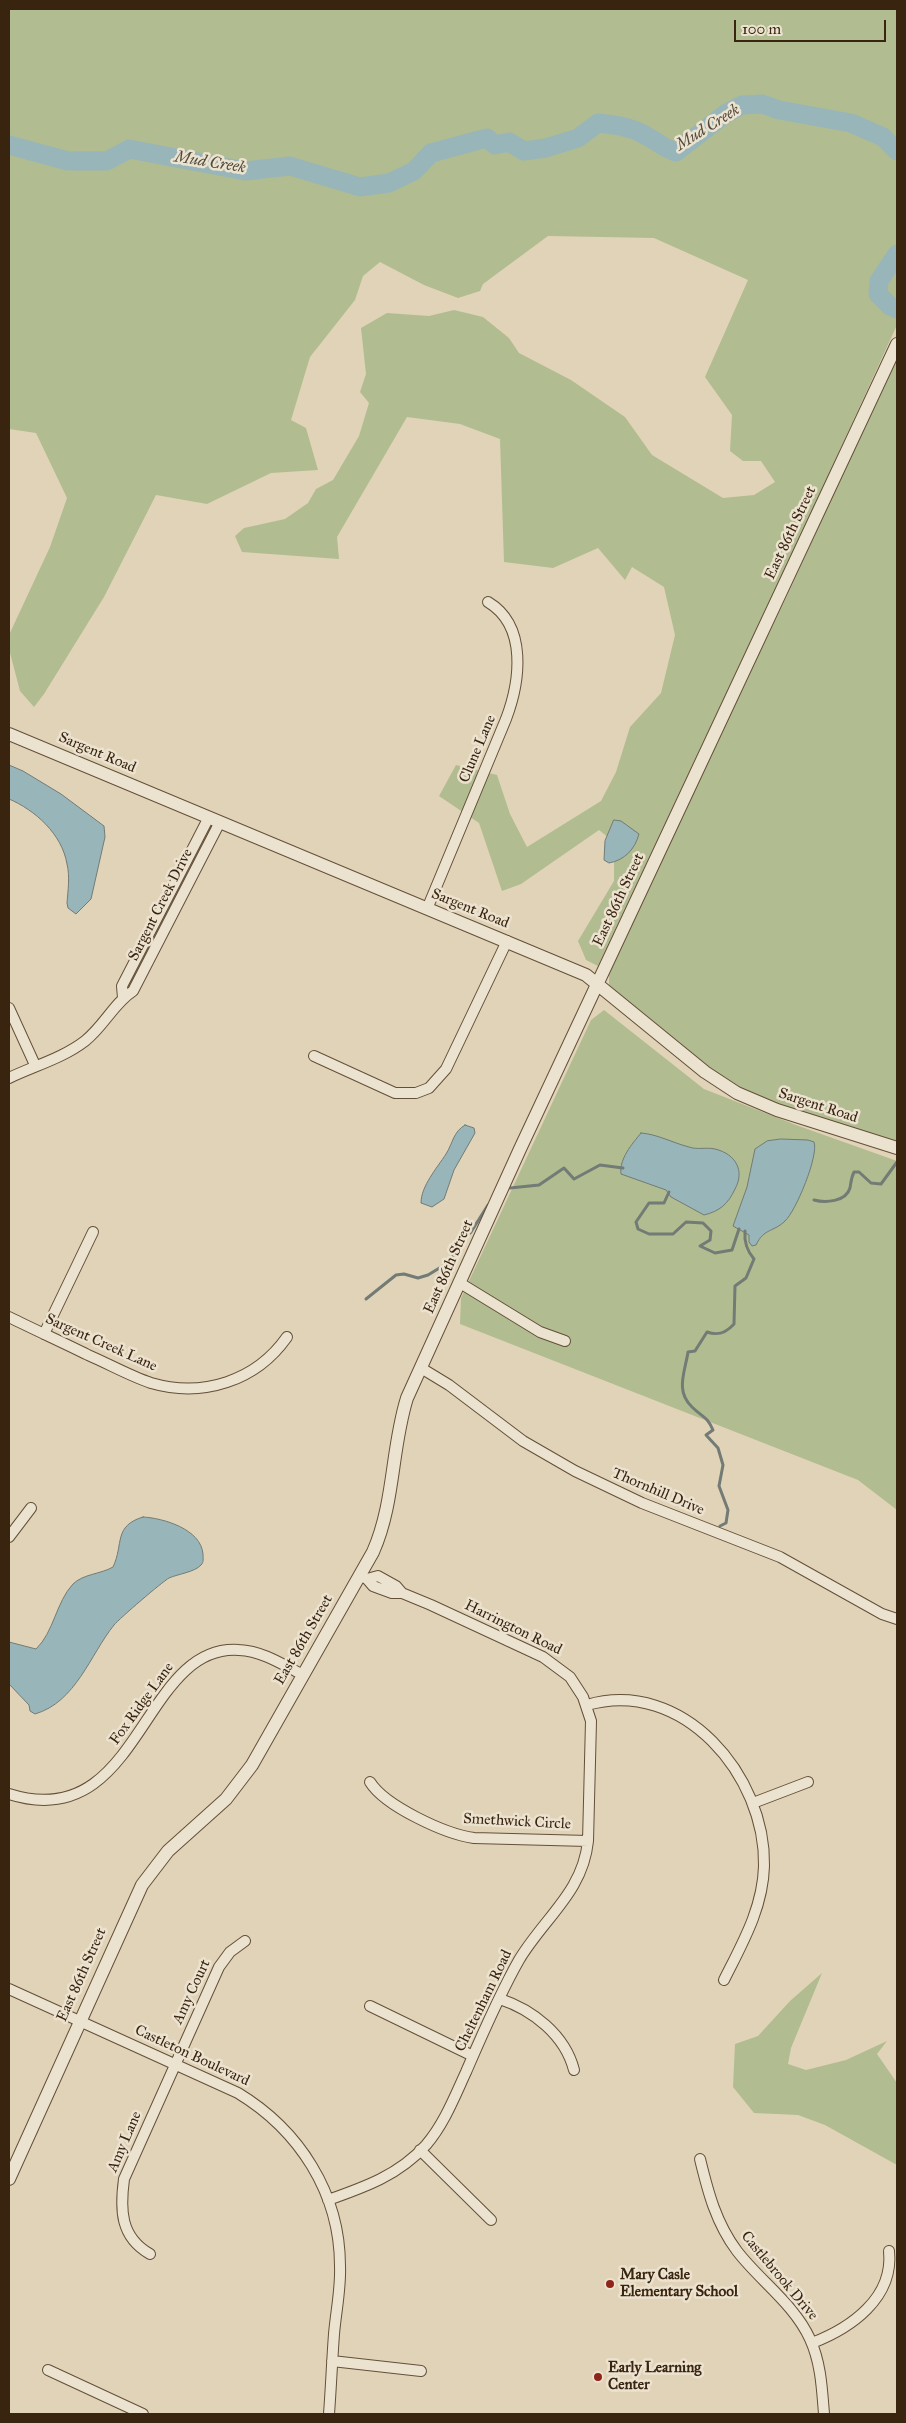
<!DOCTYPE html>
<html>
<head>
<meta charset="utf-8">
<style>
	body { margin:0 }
	#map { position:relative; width:906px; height:2423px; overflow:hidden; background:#e1d3b7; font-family:"IM FELL Great Primer",serif }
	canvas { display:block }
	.frame { position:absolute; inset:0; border:10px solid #39250f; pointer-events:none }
	.scale { position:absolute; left:734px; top:20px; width:152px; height:22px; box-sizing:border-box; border:2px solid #39250f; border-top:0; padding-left:6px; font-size:15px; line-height:18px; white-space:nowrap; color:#39250f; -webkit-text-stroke:4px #ece2d0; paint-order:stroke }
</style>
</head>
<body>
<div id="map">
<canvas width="906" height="2423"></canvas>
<div class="frame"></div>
<div class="scale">100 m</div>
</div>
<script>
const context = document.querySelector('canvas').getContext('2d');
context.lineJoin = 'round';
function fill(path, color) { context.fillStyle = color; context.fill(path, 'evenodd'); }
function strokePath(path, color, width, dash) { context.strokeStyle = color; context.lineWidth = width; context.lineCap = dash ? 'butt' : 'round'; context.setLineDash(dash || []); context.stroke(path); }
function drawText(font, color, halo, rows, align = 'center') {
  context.font = font + ' "IM FELL Great Primer",serif'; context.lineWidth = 5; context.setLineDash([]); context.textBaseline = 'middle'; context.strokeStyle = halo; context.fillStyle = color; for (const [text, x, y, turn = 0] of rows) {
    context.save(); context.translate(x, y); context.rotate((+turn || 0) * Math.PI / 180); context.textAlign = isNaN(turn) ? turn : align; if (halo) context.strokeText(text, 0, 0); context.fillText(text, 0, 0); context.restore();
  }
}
const green = new Path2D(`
	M 9,9 L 897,9 L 897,325 L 815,504 L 598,966 L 586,960 L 578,941 L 614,881 L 614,842 L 599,830 L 521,884 L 502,891 L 479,823 L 439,796 L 456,765 L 497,775 L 510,814 L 527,847 L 601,801 L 616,772 L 630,727 L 661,693 L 675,635 L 664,587 L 632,567 L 625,580 L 598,548 L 553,568 L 504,562 L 500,439 L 460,424 L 407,417 L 337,537 L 339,559 L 242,552 L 235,536 L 244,528 L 285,519 L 308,503 L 316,489 L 333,480 L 359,436 L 369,403 L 360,392 L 366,374 L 361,328 L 387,313 L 429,316 L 454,310 L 483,317 L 509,338 L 519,353 L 571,380 L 625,417 L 652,455 L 723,498 L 754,495 L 775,482 L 761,461 L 743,461 L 730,451 L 732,415 L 705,377 L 748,280 L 654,238 L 548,236 L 483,284 L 480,291 L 458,298 L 424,285 L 380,262 L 363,276 L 355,300 L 310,357 L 291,420 L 306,428 L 318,470 L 271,473 L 207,504 L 156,495 L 104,597 L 44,694 L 34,707 L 20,691 L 9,649 L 9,635 L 50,547 L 67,498 L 36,433 L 9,429 Z
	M 897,355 L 897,1141 L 790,1109 L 723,1080 L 609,987 L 609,974 L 635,912 L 787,596 Z
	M 604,1010 L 704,1089 L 796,1125 L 897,1161 L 897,1510 L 858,1480 L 460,1324 L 461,1298 L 591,1020 Z
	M 822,1973 L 791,2048 L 788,2064 L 806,2070 L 846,2060 L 887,2041 L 877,2054 L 897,2083 L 897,2165 L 825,2125 L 798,2115 L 754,2113 L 733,2087 L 735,2044 L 758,2036 L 790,2001 Z`);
const water = new Path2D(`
	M 9,765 L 23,771 L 61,794 L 104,826 L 105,837 L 91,899 L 76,914 L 68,908 L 67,903 C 68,890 70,876 67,864 C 62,834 35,810 9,799 Z
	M 614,820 L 621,821 L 639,834 C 635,849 625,860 609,863 L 604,860 L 605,841 Z
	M 465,1125 L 474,1128 L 475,1133 L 454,1170 L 444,1199 L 432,1207 L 421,1203 C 421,1186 437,1168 446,1154 C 453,1143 453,1132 465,1125 Z
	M 641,1133 C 657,1134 673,1143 689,1147 C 697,1150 707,1147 715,1149 C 736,1154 745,1171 735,1189 C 728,1204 720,1211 704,1215 L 671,1197 L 666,1190 L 621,1174 C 619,1159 632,1144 641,1133 Z
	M 781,1139 L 808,1140 L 814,1142 C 819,1155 796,1211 785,1221 C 774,1232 764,1228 756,1245 L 752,1246 L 749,1242 L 749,1235 L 733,1226 L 747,1187 L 755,1149 L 767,1141 Z
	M 143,1517 C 163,1518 201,1529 203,1554 C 203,1559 204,1562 201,1565 C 195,1572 178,1574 169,1578 C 162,1582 120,1618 114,1625 C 90,1655 76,1702 35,1714 L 30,1711 L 29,1705 L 9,1684 L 9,1642 L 36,1649 C 54,1632 56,1602 73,1584 C 83,1574 101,1574 113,1567 C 124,1544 113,1526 143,1517 Z`);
const stream = new Path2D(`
	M 510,1188 L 539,1185 L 564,1168 L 574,1179 L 600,1165 L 623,1168
	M 669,1192 L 664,1203 L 649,1203 L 636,1222 L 638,1229 L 649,1234 L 673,1234 L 686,1222 L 703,1223 L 711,1231 L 710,1240 L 700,1246 L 715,1253 L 732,1250 L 739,1229
	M 814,1200 C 825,1203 846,1202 850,1188 C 851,1183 851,1178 854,1172 L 859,1172 L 871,1183 L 881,1184 L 897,1162
	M 366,1299 L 396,1275 L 404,1274 L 418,1278 L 428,1275 L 446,1264 L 454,1255 L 456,1245 L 471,1232 L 488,1205
	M 720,1526 L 726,1523 L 728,1510 L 719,1486 L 723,1465 L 718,1448 L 706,1435 L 713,1430 C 707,1416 702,1417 692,1407 C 675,1391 685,1372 688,1352 L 695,1351 L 707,1332 C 718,1336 726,1333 734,1324 L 735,1286 L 746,1278 L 754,1259 C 747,1251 744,1242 745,1231`);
const river = new Path2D(`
	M 9,145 L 68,161 L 107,161 L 129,149 L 245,171 L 290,166 L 360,187 L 389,183 L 414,171 L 431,153 L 487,138 L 495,145 L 509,142 L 524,151 L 546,148 L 578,138 L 598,123 C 616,125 633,127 648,137 C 658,142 665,149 676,152 L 725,114 L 742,105 L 762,104 L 779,110 L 851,123 L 883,137 L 897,151
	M 897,254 L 879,281 L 878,294 L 890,306 L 897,309`);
const minor = new Path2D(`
	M 427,909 L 506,719 C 520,682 528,626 488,602
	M 123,998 L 122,986 L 209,817
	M 9,1008 L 35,1065
	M 314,1056 L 395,1093 L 416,1093 L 429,1088 L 446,1069 L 507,941
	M 9,1078 C 34,1066 63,1058 85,1041 C 104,1026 114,1003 133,991 L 220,822
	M 460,1283 L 540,1332 L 565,1341
	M 9,1317 C 35,1330 62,1342 88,1355 C 109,1364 130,1376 151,1383 C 203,1398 256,1381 287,1337
	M 44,1334 L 93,1232
	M 421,1368 L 449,1385 L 523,1441 L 575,1471 L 642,1503 L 780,1557 L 882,1614 L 897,1619
	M 9,1537 L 31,1508
	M 367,1579 L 378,1576 L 396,1586 L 402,1593
	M 587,1705 C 683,1677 766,1776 764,1866 C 763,1908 742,1944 724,1980
	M 370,1782 C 385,1806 445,1834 474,1838 L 588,1841
	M 9,1794 C 141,1836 141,1643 239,1650 C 262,1651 282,1664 303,1675
	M 753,1803 L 808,1782
	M 9,1989 L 238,2093 C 299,2130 340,2193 340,2266 C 341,2288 336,2311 334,2334 C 332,2361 331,2388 329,2414
	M 500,1999 C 533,2010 565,2035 574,2070
	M 370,2006 L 473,2056
	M 420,2150 L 491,2220
	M 700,2159 C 708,2192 716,2223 737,2251 C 760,2281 794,2304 810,2339 C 821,2363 822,2389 824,2414
	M 328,2200 C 365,2187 399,2175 426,2145 C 444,2124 454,2098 466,2072 C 482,2035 499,1995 519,1960 C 544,1918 583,1892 588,1841 L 591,1721 L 583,1697 L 570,1677 L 543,1657 L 431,1605 L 402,1593 L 392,1593 L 373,1586 L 367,1579 L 360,1576
	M 150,2254 C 120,2237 120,2209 124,2179 L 219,1967 L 230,1952 L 245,1941
	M 812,2343 C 851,2328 894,2298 889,2251
	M 332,2361 L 421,2371
	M 48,2370 L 143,2414`);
const tertiary = new Path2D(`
	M 9,734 L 586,975 L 705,1072 L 737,1093 L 777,1110 L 897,1148
	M 9,2179 L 142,1885 L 168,1851 L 226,1799 L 252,1765 L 373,1552 C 395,1502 391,1449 407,1398 L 520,1149 L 897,344`);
const markers = [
	[610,2284,5,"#8f2418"],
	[598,2377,5,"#8f2418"]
];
const streetNames = [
	["East 86th Street",791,533,-65],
	["Clune Lane",478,749,-67],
	["Sargent Road",97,753,23],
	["East 86th Street",619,900,-65],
	["Sargent Creek Drive",161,905,-63],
	["Sargent Road",470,909,22],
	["Sargent Road",818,1106,18],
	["East 86th Street",449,1267,-66],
	["Sargent Creek Lane",101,1343,24],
	["Thornhill Drive",658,1492,23],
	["Harrington Road",513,1628,26],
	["East 86th Street",304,1640,-60],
	["Fox Ridge Lane",142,1704,-54],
	["Smethwick Circle",517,1822,3],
	["East 86th Street",82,1975,-66],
	["Amy Court",192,1992,-65],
	["Cheltenham Road",484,2001,-64],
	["Castleton Boulevard",192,2056,25],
	["Amy Lane",125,2142,-67],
	["Castlebrook Drive",779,2276,50]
];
const poiNames = [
	["Mary Casle",620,2275],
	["Elementary School",620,2292],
	["Early Learning",608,2368],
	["Center",608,2385]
];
const waterNames = [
	["Mud Creek",708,128,-32],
	["Mud Creek",210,163,9]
];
fill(green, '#b1bd90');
fill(water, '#98b5b9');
strokePath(water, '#727b75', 1);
strokePath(stream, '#727b75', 3);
strokePath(river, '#98b5b9', 19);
strokePath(minor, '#635039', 12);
strokePath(tertiary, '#635039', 14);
strokePath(minor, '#ece2d0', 10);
strokePath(tertiary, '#ece2d0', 12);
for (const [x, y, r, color] of markers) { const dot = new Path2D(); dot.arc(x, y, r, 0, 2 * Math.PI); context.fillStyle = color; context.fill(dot); strokePath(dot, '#ece2d0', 2); }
drawText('15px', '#39250f', '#ece2d0', streetNames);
drawText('bold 15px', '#39250f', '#ece2d0', poiNames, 'left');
drawText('italic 16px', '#51493a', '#ece2d0', waterNames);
</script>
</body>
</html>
